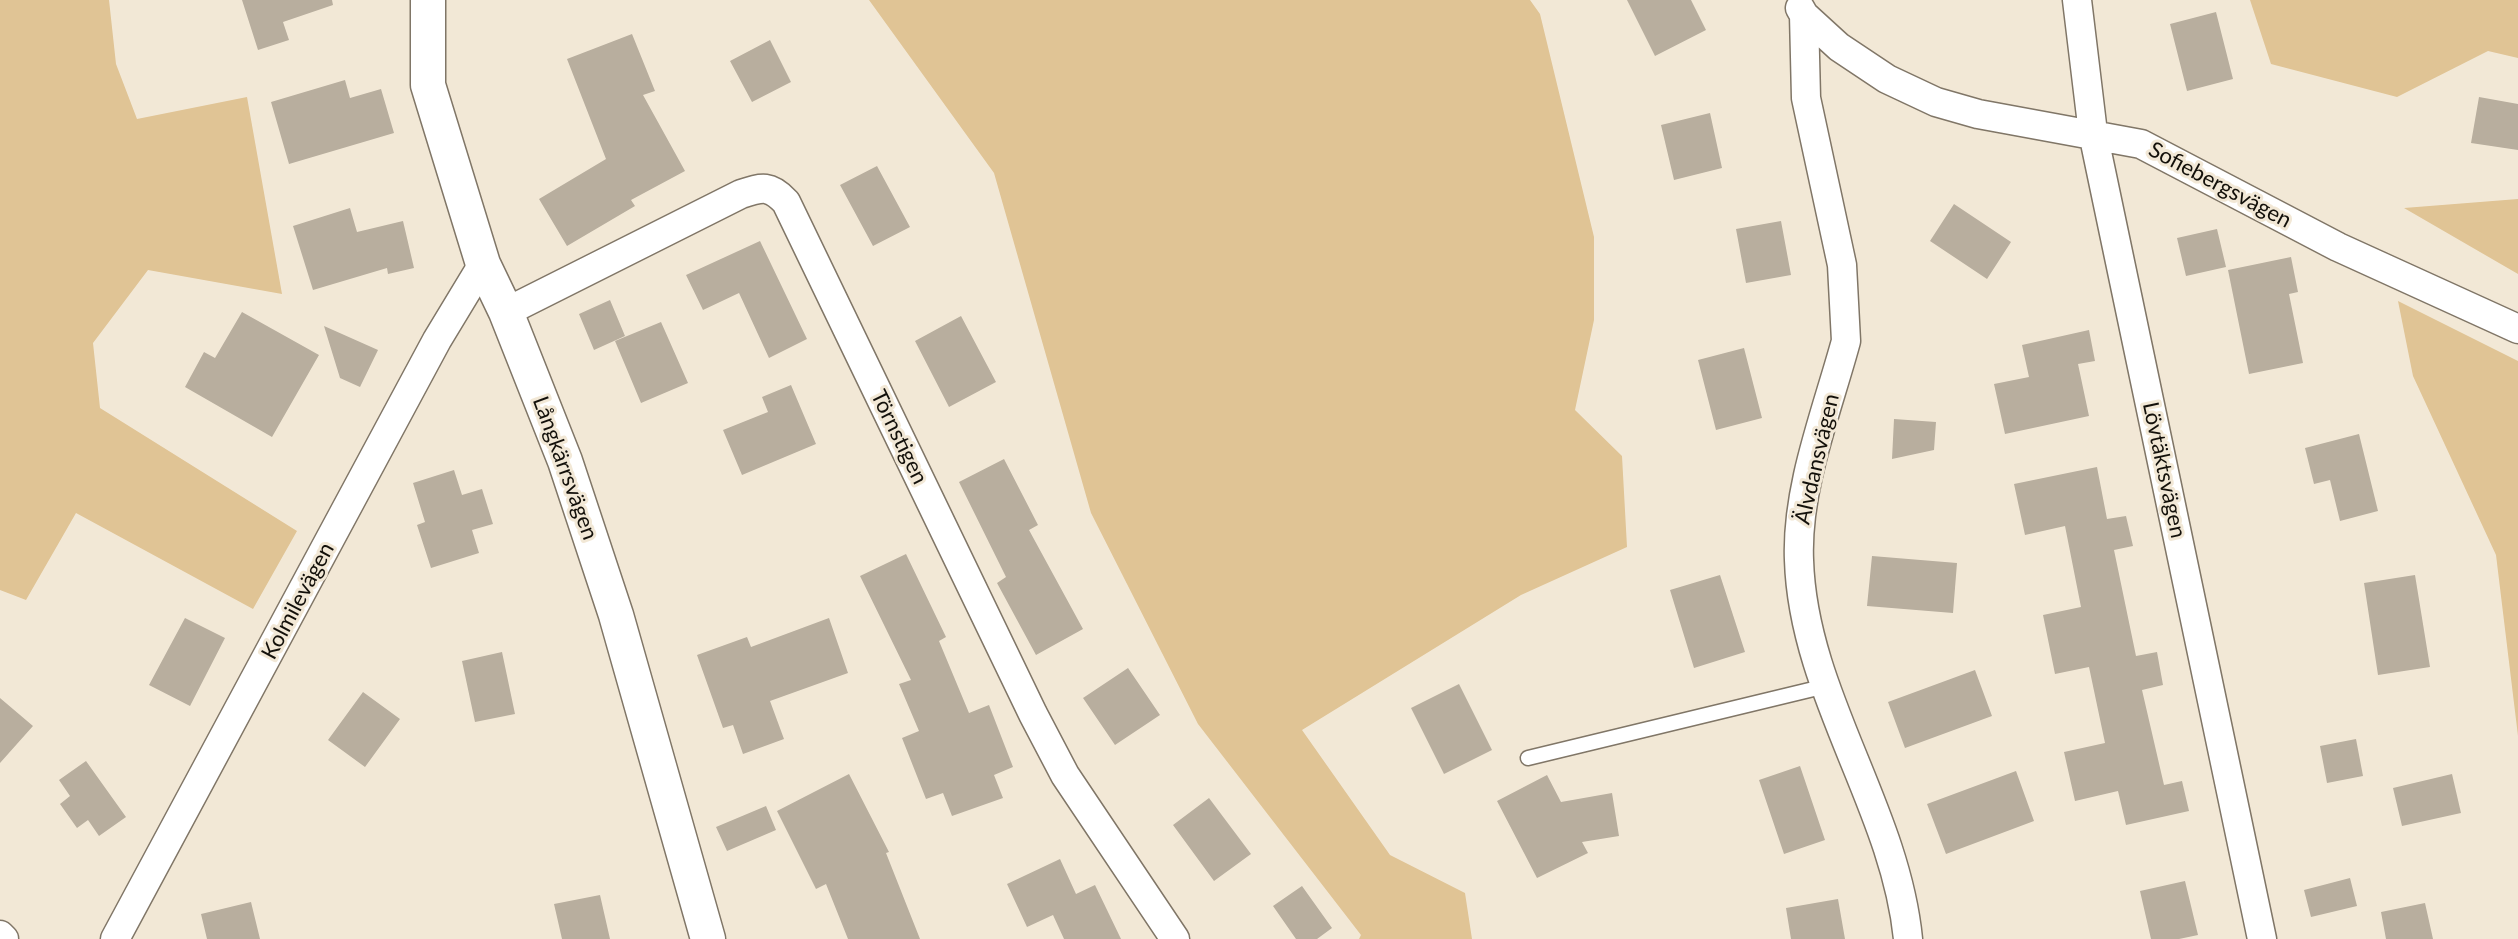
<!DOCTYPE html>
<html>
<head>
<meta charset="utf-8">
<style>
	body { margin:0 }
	canvas { display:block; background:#f2e8d6 }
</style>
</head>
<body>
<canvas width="2518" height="939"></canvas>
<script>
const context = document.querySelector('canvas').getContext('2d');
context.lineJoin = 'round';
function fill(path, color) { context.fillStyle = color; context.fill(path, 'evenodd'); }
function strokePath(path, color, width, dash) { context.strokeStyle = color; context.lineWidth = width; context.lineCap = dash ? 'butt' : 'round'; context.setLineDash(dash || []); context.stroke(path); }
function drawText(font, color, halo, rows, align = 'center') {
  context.font = font + ' Lato,sans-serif'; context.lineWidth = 6; context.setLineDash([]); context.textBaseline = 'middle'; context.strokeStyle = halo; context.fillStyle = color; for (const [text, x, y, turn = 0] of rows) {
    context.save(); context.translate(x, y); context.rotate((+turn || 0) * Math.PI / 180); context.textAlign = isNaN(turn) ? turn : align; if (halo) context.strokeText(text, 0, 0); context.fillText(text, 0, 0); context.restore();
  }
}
const green = new Path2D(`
	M 0,0 L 109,0 L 116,64 L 137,119 L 247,97 L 282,294 L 148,270 L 93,343 L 100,408 L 297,531 L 253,609 L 76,513 L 26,600 L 0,590 Z
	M 869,0 L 1530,0 L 1540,14 L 1594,237 L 1594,320 L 1575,410 L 1622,456 L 1627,547 L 1521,595 L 1302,730 L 1390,855 L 1465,893 L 1472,939 L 1359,939 L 1361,935 L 1198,724 L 1091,513 L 994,173 Z
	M 2250,0 L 2518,0 L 2518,58 L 2488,51 L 2397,97 L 2271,64 Z
	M 2518,199 L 2518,274 L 2404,208 Z
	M 2398,301 L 2518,361 L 2518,736 L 2496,555 L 2413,376 Z`);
const building = new Path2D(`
	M 242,0 L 332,0 L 333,5 L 283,22 L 289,40 L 258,50 Z
	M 1627,0 L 1691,0 L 1706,30 L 1655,56 Z
	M 2216,12 L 2233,79 L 2187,91 L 2170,24 Z
	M 632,34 L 655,91 L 643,95 L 685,171 L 631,200 L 635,206 L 567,246 L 539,199 L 606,159 L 567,59 Z
	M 770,40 L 791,82 L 752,102 L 730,61 Z
	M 345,80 L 350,98 L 381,89 L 394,133 L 289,164 L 271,102 Z
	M 2479,97 L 2518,104 L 2518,150 L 2471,143 Z
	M 1710,113 L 1722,168 L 1674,180 L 1661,125 Z
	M 877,166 L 910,227 L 873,246 L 840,185 Z
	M 1954,204 L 2011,242 L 1987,279 L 1930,241 Z
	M 350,208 L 357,232 L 403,221 L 414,268 L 388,274 L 387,268 L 313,290 L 293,226 Z
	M 1781,221 L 1791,275 L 1746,283 L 1736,229 Z
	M 2217,229 L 2226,267 L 2186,276 L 2177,238 Z
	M 760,241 L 807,339 L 769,358 L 739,293 L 703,310 L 686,275 Z
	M 2291,257 L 2298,292 L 2289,294 L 2303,363 L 2249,374 L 2228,270 Z
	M 610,300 L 625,336 L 594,350 L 579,314 Z
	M 242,312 L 319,355 L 272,437 L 185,387 L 204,352 L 215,358 Z
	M 961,316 L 996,382 L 949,407 L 915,341 Z
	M 661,322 L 688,383 L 641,403 L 615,341 Z
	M 324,326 L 378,350 L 360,387 L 340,378 Z
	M 2089,330 L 2095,361 L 2078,364 L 2089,416 L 2005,434 L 1994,384 L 2029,377 L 2022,345 Z
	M 1744,348 L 1762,418 L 1716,430 L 1698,360 Z
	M 791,385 L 816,444 L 742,475 L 723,430 L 768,412 L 762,397 Z
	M 1894,419 L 1936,422 L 1934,450 L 1892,459 Z
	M 2359,434 L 2378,511 L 2340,521 L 2330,480 L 2314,484 L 2305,448 Z
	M 1004,459 L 1038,525 L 1029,530 L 1083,629 L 1036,655 L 997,583 L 1006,577 L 959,482 Z
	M 2097,467 L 2107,519 L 2126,516 L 2133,546 L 2114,550 L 2136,656 L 2157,652 L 2163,685 L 2142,690 L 2164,785 L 2182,781 L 2189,811 L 2126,825 L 2118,791 L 2075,801 L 2064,752 L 2105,743 L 2089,667 L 2055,674 L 2043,615 L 2081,607 L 2065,526 L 2025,535 L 2014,484 Z
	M 454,470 L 462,495 L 482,489 L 493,524 L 472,530 L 479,553 L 431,568 L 417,525 L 425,522 L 413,483 Z
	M 906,554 L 946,637 L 939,641 L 969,713 L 989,705 L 1013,767 L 994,775 L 1003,798 L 952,816 L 943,793 L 926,799 L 902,738 L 919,731 L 899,684 L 911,680 L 860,576 Z
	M 1872,556 L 1957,563 L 1953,613 L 1867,606 Z
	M 1720,575 L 1745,652 L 1694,668 L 1670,590 Z
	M 2415,575 L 2430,667 L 2378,675 L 2364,583 Z
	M 185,618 L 225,638 L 190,706 L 149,685 Z
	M 829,618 L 848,673 L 770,701 L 784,739 L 743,754 L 733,725 L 723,728 L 697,655 L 747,637 L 751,647 Z
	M 502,652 L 515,714 L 475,722 L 462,661 Z
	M 1128,668 L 1160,715 L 1115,745 L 1083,698 Z
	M 1975,670 L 1992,716 L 1905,748 L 1888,702 Z
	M 1459,684 L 1492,750 L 1444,774 L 1411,708 Z
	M 363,692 L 400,719 L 365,767 L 328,740 Z
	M 0,698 L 33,726 L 0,763 Z
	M 2356,739 L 2363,776 L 2327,783 L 2320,746 Z
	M 86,761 L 126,817 L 99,836 L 88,820 L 77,828 L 60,804 L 70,796 L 59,780 Z
	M 1800,766 L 1825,840 L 1784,854 L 1759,780 Z
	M 2016,771 L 2034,821 L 1946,854 L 1927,804 Z
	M 849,774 L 889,852 L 886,853 L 920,939 L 848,939 L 826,884 L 816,889 L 777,811 Z
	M 2452,774 L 2461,813 L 2402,826 L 2393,788 Z
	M 1547,775 L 1561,802 L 1612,793 L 1619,836 L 1582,842 L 1588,853 L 1537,878 L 1497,801 Z
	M 1209,798 L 1251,854 L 1214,881 L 1173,825 Z
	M 766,806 L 776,830 L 727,851 L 716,827 Z
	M 1060,859 L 1076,894 L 1095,885 L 1121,939 L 1064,939 L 1053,915 L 1027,927 L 1007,884 Z
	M 2350,878 L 2357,906 L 2311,917 L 2304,890 Z
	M 2185,881 L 2198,935 L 2179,939 L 2151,939 L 2140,891 Z
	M 1302,886 L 1332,928 L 1317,939 L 1296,939 L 1273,906 Z
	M 600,895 L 610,939 L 562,939 L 554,904 Z
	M 1838,899 L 1845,939 L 1791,939 L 1786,908 Z
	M 251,902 L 260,939 L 207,939 L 201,914 Z
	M 2425,903 L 2433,939 L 2386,939 L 2381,912 Z`);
const service = new Path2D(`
	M 1528,758 L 1826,686`);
const minor = new Path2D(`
	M 2077,0 L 2093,133 L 2262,939
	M 1800,8 L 1804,15 L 1839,47 L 1887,79 L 1936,102 L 1978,114 L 2141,144 L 2338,247 L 2518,329
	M 1804,15 L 1806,98 L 1842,265 L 1846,341 C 1827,411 1796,488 1799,560 C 1803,694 1895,807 1908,939
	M 506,312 L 741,194 C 763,187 770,185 786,202 L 1033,714 L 1065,775 L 1175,939
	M 0,935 L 4,939
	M 115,939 L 437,340 L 483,264`);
const tertiary = new Path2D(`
	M 428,0 L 428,85 L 483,264 L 506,312 L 565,461 L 616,615 L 708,939`);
const streetNames = [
	["Sofiebergsvägen",2220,185,28],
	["Törnstigen",899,437,64],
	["Älvdansvägen",1817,459,-77],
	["Långkärrsvägen",565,468,70],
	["Lövtäktsvägen",2164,470,78],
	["Kolmilevägen",298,601,-62]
];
fill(green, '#e0c495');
fill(building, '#b8ae9e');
strokePath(service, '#807667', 17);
strokePath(minor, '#807667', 31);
strokePath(tertiary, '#807667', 37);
strokePath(service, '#fff', 14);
strokePath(minor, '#fff', 28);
strokePath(tertiary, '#fff', 34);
drawText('22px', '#13100a', '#f2e8d6', streetNames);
</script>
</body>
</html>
